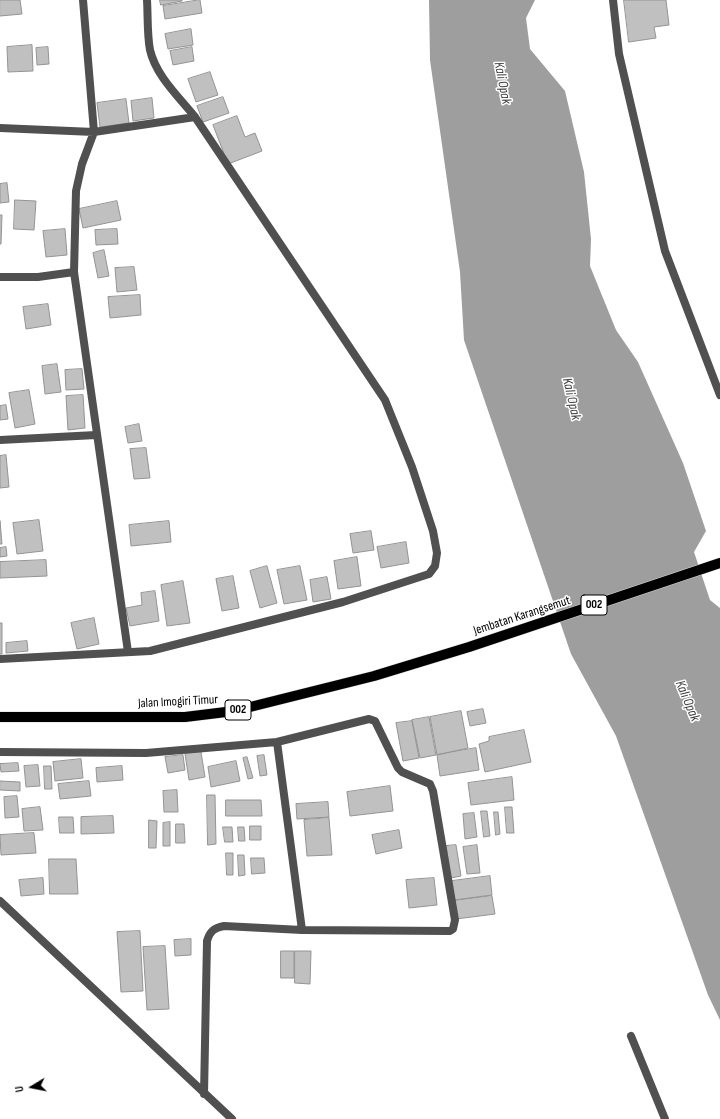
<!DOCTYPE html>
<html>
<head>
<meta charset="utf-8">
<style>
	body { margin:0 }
	#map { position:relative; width:720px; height:1119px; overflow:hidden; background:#fff; font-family:"Sofia Sans Condensed",sans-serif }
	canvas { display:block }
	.north { position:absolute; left:12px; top:1067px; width:40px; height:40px; -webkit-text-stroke:3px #fff; paint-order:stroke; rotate:260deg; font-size:11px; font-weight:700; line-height:16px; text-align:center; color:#000 }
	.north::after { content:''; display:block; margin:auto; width:14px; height:18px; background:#000; clip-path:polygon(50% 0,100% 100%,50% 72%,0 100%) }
</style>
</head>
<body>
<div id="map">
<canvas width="720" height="1119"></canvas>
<div class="north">U</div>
</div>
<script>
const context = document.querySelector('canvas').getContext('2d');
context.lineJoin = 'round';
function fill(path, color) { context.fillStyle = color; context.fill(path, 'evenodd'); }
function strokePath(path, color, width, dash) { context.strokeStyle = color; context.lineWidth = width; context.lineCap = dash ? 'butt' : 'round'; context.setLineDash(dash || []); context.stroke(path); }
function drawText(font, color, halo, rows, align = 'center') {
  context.font = font + ' "Sofia Sans Condensed",sans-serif'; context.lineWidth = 3; context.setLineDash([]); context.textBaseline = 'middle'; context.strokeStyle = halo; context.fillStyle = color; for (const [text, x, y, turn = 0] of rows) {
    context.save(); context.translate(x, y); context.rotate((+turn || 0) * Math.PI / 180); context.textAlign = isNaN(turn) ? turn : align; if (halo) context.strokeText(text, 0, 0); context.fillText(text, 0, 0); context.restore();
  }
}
const water = new Path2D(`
	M 429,0 L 535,0 L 526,18 L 530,49 L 565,91 L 584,172 L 591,239 L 590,266 L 616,330 L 638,362 L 683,463 L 706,531 L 694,552 L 710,600 L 720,608 L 720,1020 L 708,995 L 616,736 L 571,654 L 464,340 L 460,272 L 430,60 Z`);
const building = new Path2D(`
	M 0,0 L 20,0 L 22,14 L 0,16 Z
	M 160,0 L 182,0 L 182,1 L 161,5 Z
	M 200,0 L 202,13 L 165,19 L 163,6 Z
	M 624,0 L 666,0 L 669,25 L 654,27 L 656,38 L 629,42 Z
	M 191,29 L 193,45 L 168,49 L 165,34 Z
	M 32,45 L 33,71 L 8,72 L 7,47 Z
	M 48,47 L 49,64 L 37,65 L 36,48 Z
	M 192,47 L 194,61 L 173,65 L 170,51 Z
	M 210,72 L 218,95 L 196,102 L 188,79 Z
	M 223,97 L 229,113 L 203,122 L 197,106 Z
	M 152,98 L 154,118 L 133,121 L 131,101 Z
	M 126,99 L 129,123 L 100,127 L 97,103 Z
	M 237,116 L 245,137 L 255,133 L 262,151 L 228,164 L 213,125 Z
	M 7,183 L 9,202 L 0,203 L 0,184 Z
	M 15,200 L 36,201 L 34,230 L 14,229 Z
	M 117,201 L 121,220 L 83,228 L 79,209 Z
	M 0,215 L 2,215 L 1,244 L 0,244 Z
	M 65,229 L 67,255 L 46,257 L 43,231 Z
	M 117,229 L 118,244 L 96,245 L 95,230 Z
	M 104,250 L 109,276 L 98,278 L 93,253 Z
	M 134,267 L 137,290 L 117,292 L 115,268 Z
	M 140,295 L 141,315 L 110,318 L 108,297 Z
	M 48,304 L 51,325 L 26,329 L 23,307 Z
	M 57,364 L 61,392 L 45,394 L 42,366 Z
	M 82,369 L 84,389 L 66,390 L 65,370 Z
	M 29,390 L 35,424 L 15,428 L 9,393 Z
	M 83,395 L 85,428 L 68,430 L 66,396 Z
	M 6,405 L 8,419 L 0,420 L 0,406 Z
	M 139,424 L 142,441 L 128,443 L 125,427 Z
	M 146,448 L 150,478 L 134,479 L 130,449 Z
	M 6,455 L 9,487 L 0,488 L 0,456 Z
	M 39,520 L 43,551 L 17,554 L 13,523 Z
	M 0,521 L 2,544 L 0,544 Z
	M 169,521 L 171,542 L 131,546 L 129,525 Z
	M 371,531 L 374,550 L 353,553 L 350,534 Z
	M 406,542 L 409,563 L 381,568 L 377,547 Z
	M 6,547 L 7,556 L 0,557 L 0,548 Z
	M 357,557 L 361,586 L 338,589 L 334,561 Z
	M 46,560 L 47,576 L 0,578 L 0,562 Z
	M 267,566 L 277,603 L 260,608 L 250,571 Z
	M 300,566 L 307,600 L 284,604 L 277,570 Z
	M 233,576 L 239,608 L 222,611 L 216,579 Z
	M 327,577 L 331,599 L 313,602 L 310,580 Z
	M 183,581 L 190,623 L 167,626 L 161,585 Z
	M 155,591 L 159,621 L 130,626 L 126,608 L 142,605 L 141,593 Z
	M 94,618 L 99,644 L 77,649 L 71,623 Z
	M 0,623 L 2,623 L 2,654 L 0,654 Z
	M 27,641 L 28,651 L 6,653 L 6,643 Z
	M 483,709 L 486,723 L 470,726 L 467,712 Z
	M 461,711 L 468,748 L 437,755 L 430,717 Z
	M 429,717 L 436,755 L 420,758 L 412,720 Z
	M 412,721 L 419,758 L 403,761 L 396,723 Z
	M 524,730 L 531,762 L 485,772 L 479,744 L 489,741 L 489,737 Z
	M 476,748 L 479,770 L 440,776 L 437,755 Z
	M 201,752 L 205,777 L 189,780 L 185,754 Z
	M 183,755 L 185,770 L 168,773 L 165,757 Z
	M 264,755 L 267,775 L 260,776 L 257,756 Z
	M 247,757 L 253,778 L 248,779 L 243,758 Z
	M 81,759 L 83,778 L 55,781 L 53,762 Z
	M 236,761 L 240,781 L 211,787 L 208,767 Z
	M 18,763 L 19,771 L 1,772 L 0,764 Z
	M 38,765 L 40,786 L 26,787 L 24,766 Z
	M 44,766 L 51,766 L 52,789 L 45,789 Z
	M 122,766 L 123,780 L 97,782 L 96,768 Z
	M 512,777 L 514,800 L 471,805 L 468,783 Z
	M 0,781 L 20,782 L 20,791 L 0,790 Z
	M 89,781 L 91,796 L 60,799 L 58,784 Z
	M 390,786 L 393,811 L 350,816 L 347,792 Z
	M 177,790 L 178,812 L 164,812 L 163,791 Z
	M 207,795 L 215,795 L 216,844 L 208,845 Z
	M 17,796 L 19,817 L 5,818 L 4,797 Z
	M 226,800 L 261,800 L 262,816 L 226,816 Z
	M 328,802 L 329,817 L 297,819 L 296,804 Z
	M 40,807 L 43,830 L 24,831 L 22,809 Z
	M 505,807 L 512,807 L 514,833 L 507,833 Z
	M 481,811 L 487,811 L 490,836 L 484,837 Z
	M 494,812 L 498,812 L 500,834 L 496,835 Z
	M 474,813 L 477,837 L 465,839 L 463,814 Z
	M 113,816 L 114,833 L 81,834 L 81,817 Z
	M 59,817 L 73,817 L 74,833 L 60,833 Z
	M 329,818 L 332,855 L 307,856 L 304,820 Z
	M 149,820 L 157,821 L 156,848 L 149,848 Z
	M 170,822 L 170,846 L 163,846 L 163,823 Z
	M 176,824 L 184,824 L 185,843 L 176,843 Z
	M 250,826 L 261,826 L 261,840 L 250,840 Z
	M 223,827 L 232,827 L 233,842 L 225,842 Z
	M 238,827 L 244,827 L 245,841 L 239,841 Z
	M 399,830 L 402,848 L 376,854 L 372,835 Z
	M 34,833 L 36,853 L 1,855 L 0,835 Z
	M 456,845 L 461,876 L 451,878 L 446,846 Z
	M 477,845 L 480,873 L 467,874 L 463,847 Z
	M 226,853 L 233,853 L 233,875 L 227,875 Z
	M 238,855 L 244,855 L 245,875 L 239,876 Z
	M 251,858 L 264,858 L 265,873 L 252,874 Z
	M 49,859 L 76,859 L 78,894 L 50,894 Z
	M 490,876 L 492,895 L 454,900 L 452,881 Z
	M 43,878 L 44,894 L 21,896 L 19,880 Z
	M 434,878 L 437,905 L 409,908 L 406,880 Z
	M 492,896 L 495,914 L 456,919 L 454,901 Z
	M 140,931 L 143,991 L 121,992 L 117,932 Z
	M 191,939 L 191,955 L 175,956 L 174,940 Z
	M 165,946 L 169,1009 L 147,1010 L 143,947 Z
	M 281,951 L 294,951 L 294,978 L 281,978 Z
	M 295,951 L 311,951 L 310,984 L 295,983 Z`);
const street = new Path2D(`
	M 613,0 L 619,54 L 665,251 L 720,395
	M 0,128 L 94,132 L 195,117
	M 74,272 L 128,652
	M 0,277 L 38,277 L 74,272 L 76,191 L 82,164 L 94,132 L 83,0
	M 0,440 L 96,435
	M 0,659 L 150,651 L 343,602 L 429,574 L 435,566 L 437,553 L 433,531 L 412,467 L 385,400 L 195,117 C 179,97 156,76 150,50 C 147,34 148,16 147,0
	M 277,742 L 302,930
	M 0,752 L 146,753 L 277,742 L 369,719 L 375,721 L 398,768 L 402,772 L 430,784 L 433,791 L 455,920 L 453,929 L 450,931 L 302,930 L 224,926 C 214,928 210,931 207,941 L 204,1094
	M 0,901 L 232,1119
	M 631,1036 L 665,1119`);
const primary = new Path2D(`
	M 0,717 L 185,717 L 234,711 L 374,676 L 469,647 L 720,563`);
const shields = [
	[594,605,26],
	[238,710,26]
];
const shieldNames = [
	["002",594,605],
	["002",238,710]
];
const streetNames = [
	["Jembatan Karangsemut",522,616,-18],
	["Jalan Imogiri Timur",178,702,-3]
];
const waterNames = [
	["Kali Opak",502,83,79],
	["Kali Opak",571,399,77],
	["Kali Opak",687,701,67]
];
fill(water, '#9e9e9e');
fill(building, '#c0c0c0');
strokePath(building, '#949494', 1);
strokePath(primary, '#dbdbdb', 11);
strokePath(street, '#505050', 8);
strokePath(primary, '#000', 10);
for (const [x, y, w] of shields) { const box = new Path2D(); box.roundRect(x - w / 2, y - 10, w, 20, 3); context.fillStyle = '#fff'; context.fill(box); strokePath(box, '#000', 1); }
drawText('bold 12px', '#000', null, shieldNames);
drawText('13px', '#000', '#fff', streetNames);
drawText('italic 14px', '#3f3f3f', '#fff', waterNames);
</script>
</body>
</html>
